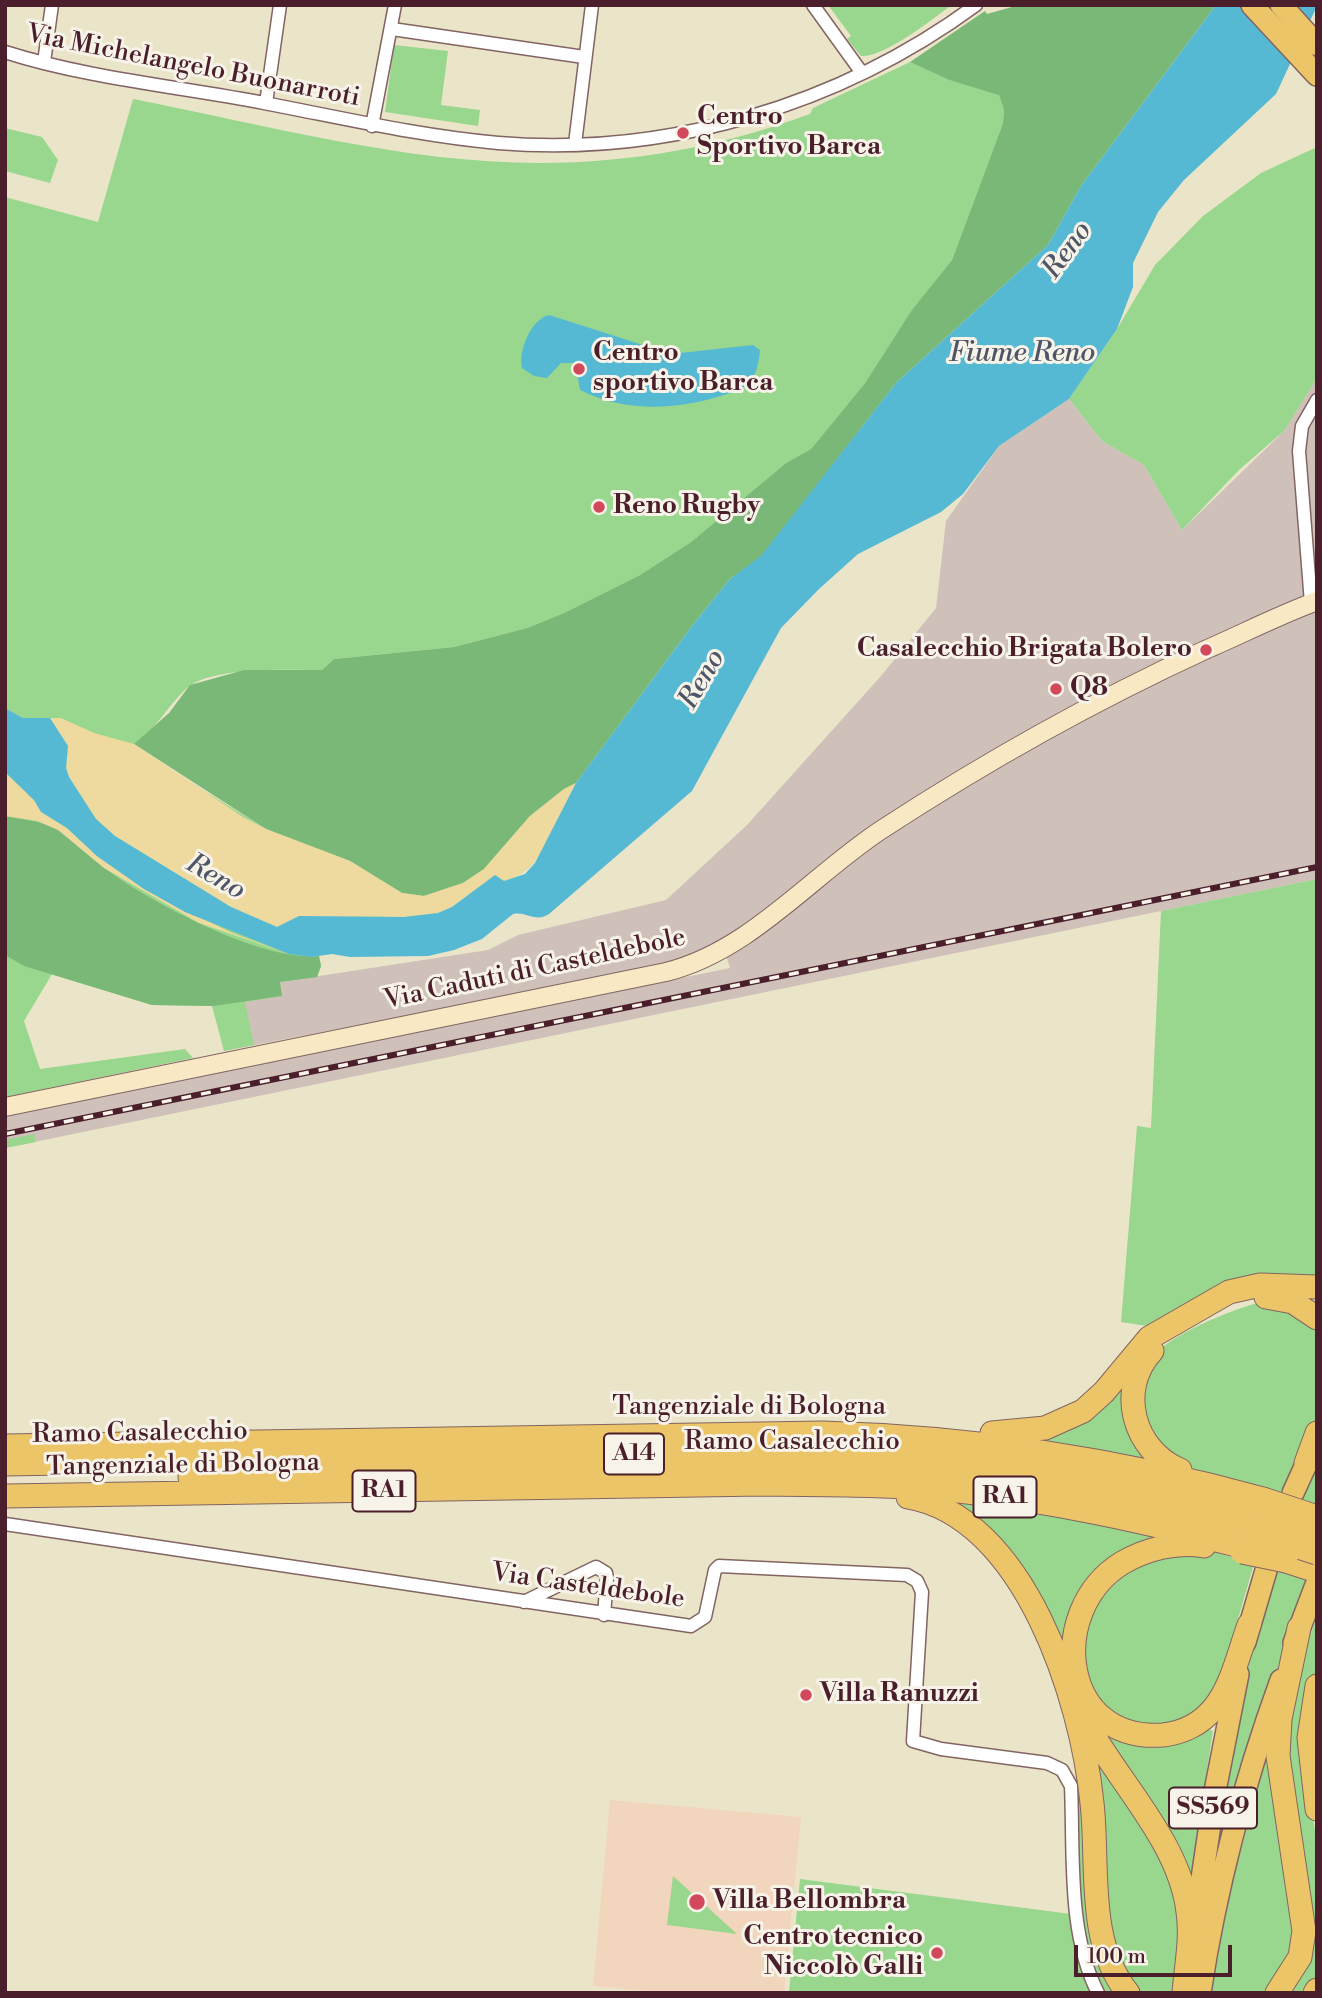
<!DOCTYPE html>
<html>
<head>
<meta charset="utf-8">
<style>
	body { margin:0 }
	#map { position:relative; width:1322px; height:1998px; overflow:hidden; background:#eae5c8; font-family:"Libre Bodoni",serif }
	canvas { display:block }
	.frame { position:absolute; inset:0; border:7px solid #4a1f2b; pointer-events:none }
	.scale { position:absolute; left:1074px; top:1945px; width:158px; height:32px; box-sizing:border-box; border:4px solid #4a1f2b; border-top:0; padding-left:9px; font-size:21px; line-height:24px; white-space:nowrap; color:#4a1f2b; -webkit-text-stroke:5px #f7f3e8; paint-order:stroke }
</style>
</head>
<body>
<div id="map">
<canvas width="1322" height="1998"></canvas>
<div class="frame"></div>
<div class="scale">100 m</div>
</div>
<script>
const context = document.querySelector('canvas').getContext('2d');
context.lineJoin = 'round';
function fill(path, color) { context.fillStyle = color; context.fill(path, 'evenodd'); }
function strokePath(path, color, width, dash) { context.strokeStyle = color; context.lineWidth = width; context.lineCap = dash ? 'butt' : 'round'; context.setLineDash(dash || []); context.stroke(path); }
function drawText(font, color, halo, rows, align = 'center') {
  context.font = font + ' "Libre Bodoni",serif'; context.lineWidth = 6; context.setLineDash([]); context.textBaseline = 'middle'; context.strokeStyle = halo; context.fillStyle = color; for (const [text, x, y, turn = 0] of rows) {
    context.save(); context.translate(x, y); context.rotate((+turn || 0) * Math.PI / 180); context.textAlign = isNaN(turn) ? turn : align; if (halo) context.strokeText(text, 0, 0); context.fillText(text, 0, 0); context.restore();
  }
}
const built = new Path2D(`
	M 610,1800 L 801,1817 L 784,1993 L 664,1993 L 593,1986 Z`);
const industrial = new Path2D(`
	M 1317,378 L 1317,879 L 5,1148 L 5,1116 L 730,968 L 723,945 L 657,967 L 224,1051 L 213,1006 L 282,996 L 280,982 L 488,950 L 518,935 L 666,900 L 747,825 L 881,676 L 936,608 L 946,521 L 999,446 L 1069,399 L 1102,441 L 1144,465 L 1182,530 L 1284,431 Z`);
const green = new Path2D(`
	M 828,5 L 952,5 C 932,19 884,58 861,56 L 847,39 L 851,36 Z
	M 394,45 L 448,51 L 441,105 L 480,110 L 478,126 L 385,112 Z
	M 910,62 L 949,80 L 999,94 L 1004,110 L 1003,123 L 952,260 L 912,311 L 865,383 L 811,449 L 786,463 L 691,542 L 640,575 L 564,613 L 527,628 L 454,647 L 334,659 L 322,670 C 289,670 212,666 187,688 C 168,705 157,729 134,744 L 148,756 L 266,829 L 350,861 L 402,893 L 424,896 L 463,883 L 484,869 L 530,816 L 564,789 L 576,783 C 566,815 540,874 504,881 L 495,875 L 451,907 L 438,913 L 404,917 L 299,916 L 277,927 L 231,907 L 115,836 L 96,819 L 69,777 L 66,768 L 68,746 L 50,718 L 23,718 L 5,708 L 5,197 L 98,222 L 133,99 C 266,125 404,163 540,163 C 633,163 723,146 810,114 L 813,108 Z
	M 5,128 L 42,137 L 58,160 L 50,183 L 5,171 Z
	M 1317,147 L 1317,378 L 1284,431 L 1239,470 L 1182,530 L 1144,465 L 1102,441 L 1069,399 L 1117,329 L 1155,265 L 1203,216 L 1261,173 Z
	M 5,772 L 311,957 L 319,956 L 321,966 L 317,977 L 280,982 L 282,996 L 245,1002 L 254,1045 L 224,1051 L 212,1006 L 152,1005 L 52,974 L 24,1021 L 40,1069 L 185,1049 L 193,1058 L 5,1097 Z
	M 1317,879 L 1317,1280 L 1254,1279 L 1153,1327 L 1121,1322 L 1137,1126 L 1151,1128 L 1161,911 Z
	M 34,1134 L 36,1142 L 5,1148 L 5,1140 Z
	M 1259,1303 L 1302,1314 L 1317,1326 L 1317,1419 L 1283,1487 L 1254,1564 L 1216,1695 L 1178,1725 L 1124,1724 L 1086,1692 L 1083,1614 L 1140,1560 L 1206,1550 L 1242,1560 L 1268,1490 L 1177,1466 L 1138,1412 C 1143,1395 1145,1375 1153,1358 C 1162,1338 1237,1307 1259,1303 Z
	M 1133,1366 L 1146,1459 L 1045,1440 L 1044,1437 Z
	M 1317,1460 L 1317,1552 L 1272,1685 L 1202,1918 C 1229,1764 1249,1603 1317,1460 Z
	M 951,1500 L 1084,1520 L 1165,1538 L 1118,1559 L 1067,1659 L 1041,1607 Z
	M 1317,1617 L 1317,1670 L 1313,1679 L 1305,1780 L 1317,1839 L 1317,1978 L 1309,1993 L 1284,1993 L 1301,1968 L 1286,1775 L 1297,1671 Z
	M 1059,1683 L 1120,1993 L 1104,1993 C 1065,1924 1083,1834 1074,1758 C 1070,1733 1064,1708 1059,1683 Z
	M 1101,1727 L 1207,1728 L 1213,1731 L 1190,1880 Z
	M 1091,1741 L 1171,1872 L 1181,1899 L 1175,1993 L 1137,1993 L 1112,1956 Z
	M 1269,1747 L 1299,1938 L 1270,1993 L 1211,1993 L 1232,1883 Z
	M 673,1876 L 737,1934 L 667,1925 Z
	M 800,1879 L 1071,1914 L 1094,1993 L 789,1993 Z`);
const forest = new Path2D(`
	M 1019,5 L 1216,5 L 1081,186 L 1048,245 L 896,383 L 761,557 L 730,579 L 695,622 L 576,783 L 564,789 L 530,816 L 484,869 L 463,883 L 424,896 L 402,893 L 350,861 L 266,829 L 134,744 L 169,713 L 190,685 L 244,670 L 322,670 L 334,659 L 454,647 L 527,628 L 564,613 L 640,575 L 691,542 L 786,463 L 811,449 L 865,383 L 912,310 L 952,260 L 1003,123 L 1004,110 L 999,95 L 949,80 L 910,62 L 985,11 L 987,14 Z
	M 5,816 C 23,820 40,820 57,829 C 74,838 87,855 103,867 C 148,901 261,962 319,956 L 321,966 L 317,977 L 280,982 L 282,996 L 213,1006 L 152,1005 L 24,966 L 5,955 Z`);
const sand = new Path2D(`
	M 50,718 L 61,718 L 94,733 L 134,744 L 243,817 L 266,829 L 350,861 L 402,893 L 424,896 L 463,883 L 484,869 L 530,816 L 564,789 L 576,783 C 566,815 540,874 504,881 L 495,875 L 451,907 L 438,913 L 404,917 L 299,916 L 277,927 L 231,907 L 115,836 L 96,819 L 69,777 L 66,768 L 68,746 Z
	M 5,772 L 34,800 L 41,811 L 67,828 L 97,856 L 144,889 L 232,933 L 289,954 L 199,923 L 104,868 L 58,830 L 37,821 L 5,816 Z`);
const water = new Path2D(`
	M 1216,5 L 1317,6 L 1276,94 L 1184,180 L 1158,212 L 1133,263 L 1133,287 L 1117,329 L 1069,399 L 999,446 L 963,494 L 941,512 L 858,554 L 819,589 L 781,628 L 692,791 L 549,914 C 535,923 526,911 513,914 L 482,939 L 454,950 L 428,956 L 350,957 L 332,954 L 311,957 L 289,954 L 185,912 L 144,889 L 97,856 L 67,828 L 41,812 L 34,800 L 5,772 L 5,708 L 23,718 L 50,718 L 68,746 L 66,768 L 69,777 L 96,819 L 115,836 L 231,907 L 277,927 L 299,916 L 404,917 L 438,913 L 452,907 L 495,875 L 504,881 L 525,874 L 535,863 L 576,783 L 695,622 L 730,579 L 761,556 L 896,383 L 1048,245 L 1081,186 Z
	M 549,315 L 671,354 L 753,345 L 760,350 C 759,361 757,372 751,381 C 745,389 736,391 727,394 C 680,410 625,413 580,390 L 575,363 L 561,363 L 547,378 L 534,376 L 522,368 C 518,351 531,319 549,315 Z`);
const minor = new Path2D(`
	M 813,5 L 862,73
	M 392,29 L 584,57
	M 5,52 C 86,78 181,87 264,103 C 343,118 419,136 498,143 C 667,157 840,105 976,5
	M 44,62 L 52,5
	M 266,103 L 280,5
	M 372,126 L 395,5
	M 575,144 L 592,5
	M 1311,603 L 1299,451 L 1302,426 L 1317,400
	M 5,1524 L 691,1626 L 705,1617 L 715,1570 L 719,1566 L 907,1575 L 917,1581 L 922,1592 L 913,1741 L 941,1749 L 1047,1763 L 1062,1770 L 1071,1786 C 1074,1852 1067,1933 1098,1993
	M 524,1602 L 596,1567 L 606,1573 L 607,1578 L 604,1615`);
const secondary = new Path2D(`
	M 5,1107 L 666,972 C 750,951 810,877 881,830 C 985,762 1092,702 1205,650 C 1242,634 1279,615 1317,601`);
const trunk = new Path2D(`
	M 1252,5 L 1317,75
	M 1281,5 L 1317,45
	M 1293,1493 L 1314,1447
	M 1245,1642 L 1267,1567
	M 1294,1643 L 1316,1585
	M 1194,1932 L 1215,1791 L 1238,1674
	M 1200,1993 C 1216,1886 1244,1782 1281,1680`);
const motorway = new Path2D(`
	M 1266,1297 L 1293,1302 L 1317,1318
	M 1152,1351 C 1116,1390 1134,1451 1180,1470
	M 992,1433 L 1045,1428 L 1083,1411 L 1104,1392 L 1149,1338 L 1229,1292 L 1260,1285 L 1317,1287
	M 5,1446 L 823,1433 C 973,1437 1118,1459 1263,1499
	M 1306,1463 L 1317,1433
	M 5,1464 L 821,1450 C 973,1456 1109,1477 1256,1517
	M 190,1477 L 863,1468 C 989,1477 1110,1495 1232,1527
	M 5,1496 L 762,1484 C 825,1485 887,1484 949,1490 C 1050,1500 1147,1522 1244,1547
	M 908,1497 C 1025,1517 1082,1701 1092,1803 C 1099,1865 1086,1942 1128,1993
	M 1204,1546 C 1177,1541 1146,1549 1122,1563 C 1045,1611 1061,1743 1163,1735 C 1182,1733 1201,1724 1214,1708 C 1232,1686 1239,1652 1249,1625
	M 1286,1561 L 1317,1571
	M 1317,1686 L 1309,1738 L 1317,1809
	M 1083,1717 C 1115,1779 1180,1841 1188,1912 C 1192,1938 1186,1966 1184,1993
	M 1277,1993 L 1300,1957 L 1304,1931 L 1278,1756 L 1280,1719 L 1299,1628
	M 1315,1993 L 1317,1990`);
const rail = new Path2D(`
	M 5,1134 L 1317,867`);
const motorwayBridge = new Path2D(`
	M 1263,1499 L 1317,1517
	M 1260,1518 L 1317,1536
	M 1252,1532 L 1317,1553
	M 1242,1552 L 1286,1561`);
const markers = [
	[683,133,7,"#d1495b"],
	[579,369,7,"#d1495b"],
	[599,507,7,"#d1495b"],
	[1206,650,7,"#d1495b"],
	[1056,689,7,"#d1495b"],
	[806,1695,7,"#d1495b"],
	[697,1902,9,"#d1495b"],
	[937,1953,7,"#d1495b"]
];
const shields = [
	[634,1454,60],
	[384,1491,63],
	[1005,1497,63],
	[1213,1808,88]
];
const shieldNames = [
	["A14",634,1454],
	["RA1",384,1491],
	["RA1",1005,1497],
	["SS569",1213,1808]
];
const streetNames = [
	["Via Michelangelo Buonarroti",193,67,11],
	["Via Caduti di Casteldebole",535,970,-12],
	["Tangenziale di Bologna",749,1408],
	["Ramo Casalecchio",140,1434,-1],
	["Ramo Casalecchio",792,1443],
	["Tangenziale di Bologna",183,1466,-1],
	["Via Casteldebole",588,1587,8]
];
const poiNames = [
	["Centro",697,118],
	["Sportivo Barca",697,148],
	["Centro",593,354],
	["sportivo Barca",593,384],
	["Reno Rugby",613,507],
	["Casalecchio Brigata Bolero",1192,650,"right"],
	["Q8",1070,689],
	["Villa Ranuzzi",820,1695],
	["Villa Bellombra",713,1902],
	["Centro tecnico",923,1938,"right"],
	["Niccolò Galli",923,1968,"right"]
];
const waterNames = [
	["Reno",1068,251,-54],
	["Fiume Reno",1022,354],
	["Reno",703,680,-60],
	["Reno",215,878,30]
];
fill(built, '#f2d5bd');
fill(industrial, '#cfc1ba');
fill(green, '#98d78d');
fill(forest, '#7ab878');
fill(sand, '#eeda9e');
fill(water, '#55b9d4');
strokePath(minor, '#826462', 15);
strokePath(secondary, '#826462', 20);
strokePath(trunk, '#826462', 24);
strokePath(motorway, '#826462', 25);
strokePath(minor, '#fff', 12);
strokePath(secondary, '#f8e8c3', 18);
strokePath(trunk, '#edc569', 21);
strokePath(motorway, '#edc569', 23);
strokePath(rail, '#4a1f2b', 6);
strokePath(rail, '#f7f3e8', 3.5, [10]);
strokePath(motorwayBridge, '#826462', 25, []);
strokePath(motorwayBridge, '#edc569', 23);
for (const [x, y, r, color] of markers) { const dot = new Path2D(); dot.arc(x, y, r, 0, 2 * Math.PI); context.fillStyle = color; context.fill(dot); strokePath(dot, '#f7f3e8', 2.5); }
for (const [x, y, w] of shields) { const box = new Path2D(); box.roundRect(x - w / 2, y - 20.5, w, 41, 5); context.fillStyle = '#f7f3e8'; context.fill(box); strokePath(box, '#4a1f2b', 2); }
drawText('bold 24px', '#4a1f2b', null, shieldNames);
drawText('26px', '#4a1f2b', '#f7f3e8', streetNames);
drawText('bold 26px', '#4a1f2b', '#f7f3e8', poiNames, 'left');
drawText('italic 28px', '#4e5566', '#f7f3e8', waterNames);
</script>
</body>
</html>
